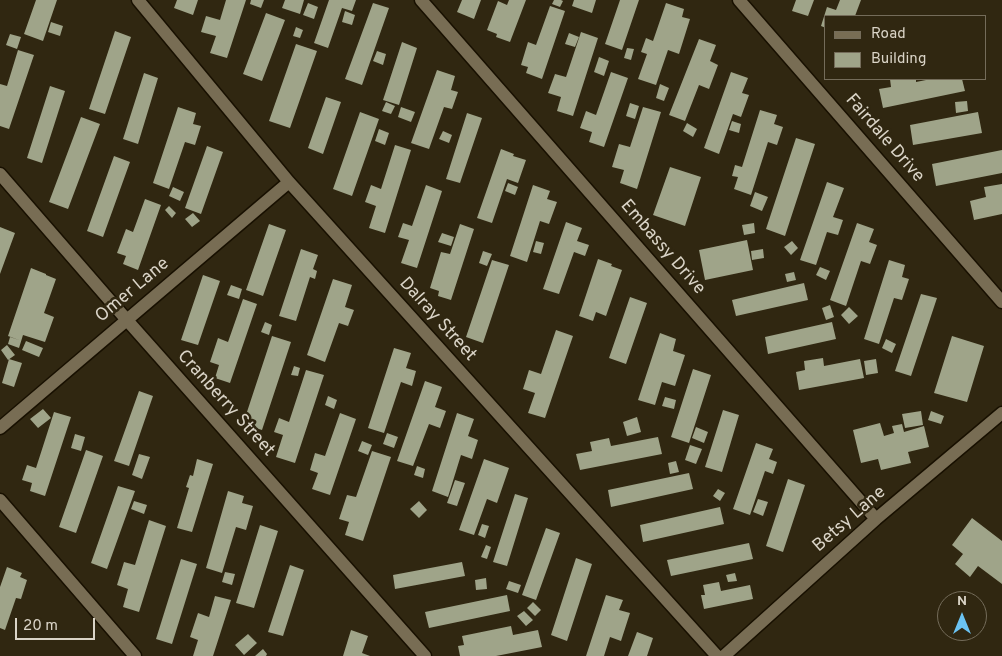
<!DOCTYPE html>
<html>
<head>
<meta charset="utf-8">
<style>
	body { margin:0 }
	#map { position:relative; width:1002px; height:656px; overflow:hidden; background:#302711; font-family:Overpass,sans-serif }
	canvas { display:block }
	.legend { position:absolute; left:824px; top:15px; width:162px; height:65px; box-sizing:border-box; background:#302711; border:1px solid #746c5a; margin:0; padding:6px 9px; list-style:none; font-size:15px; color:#dad4c7 }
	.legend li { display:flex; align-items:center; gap:10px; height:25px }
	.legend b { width:25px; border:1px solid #746c5a }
	.north { position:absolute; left:937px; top:591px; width:50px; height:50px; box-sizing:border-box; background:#302711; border:1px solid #746c5a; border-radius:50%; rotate:0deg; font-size:14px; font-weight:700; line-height:20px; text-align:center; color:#dad4c7 }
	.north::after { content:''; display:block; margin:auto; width:18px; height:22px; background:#6bc3f2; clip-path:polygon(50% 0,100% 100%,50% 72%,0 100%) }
	.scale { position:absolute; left:15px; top:618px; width:80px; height:22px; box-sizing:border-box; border:2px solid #dad4c7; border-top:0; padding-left:6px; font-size:15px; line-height:18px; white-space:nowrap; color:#dad4c7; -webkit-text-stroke:4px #302711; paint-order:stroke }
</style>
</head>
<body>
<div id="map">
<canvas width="1002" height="656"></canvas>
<ul class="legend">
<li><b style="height:6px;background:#786d54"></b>Road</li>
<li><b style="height:14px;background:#9fa489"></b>Building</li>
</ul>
<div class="north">N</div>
<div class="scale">20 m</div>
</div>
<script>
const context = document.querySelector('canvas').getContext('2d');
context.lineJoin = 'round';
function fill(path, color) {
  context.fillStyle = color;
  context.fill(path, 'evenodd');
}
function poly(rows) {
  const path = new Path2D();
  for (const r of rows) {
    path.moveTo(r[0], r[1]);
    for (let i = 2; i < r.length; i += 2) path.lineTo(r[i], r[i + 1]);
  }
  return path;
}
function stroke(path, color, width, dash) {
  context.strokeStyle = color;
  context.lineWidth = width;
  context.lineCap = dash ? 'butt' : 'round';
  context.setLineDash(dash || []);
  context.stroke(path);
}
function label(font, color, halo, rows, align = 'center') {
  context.font = font + ' Overpass,sans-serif';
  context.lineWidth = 5;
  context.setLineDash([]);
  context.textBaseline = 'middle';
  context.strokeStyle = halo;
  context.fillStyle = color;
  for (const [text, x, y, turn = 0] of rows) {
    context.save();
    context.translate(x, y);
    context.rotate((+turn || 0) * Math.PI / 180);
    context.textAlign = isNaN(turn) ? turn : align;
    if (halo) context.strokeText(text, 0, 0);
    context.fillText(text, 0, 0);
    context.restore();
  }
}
fill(poly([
	[36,0,57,0,43,41,24,34],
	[177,0,198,0,193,15,174,8],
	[226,0,246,0,227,58,210,53,216,36,201,32,206,16,220,20],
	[251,0,264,0,261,8,250,4],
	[285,0,304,0,300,14,282,8],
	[329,0,356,0,352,11,342,8,328,48,314,43],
	[462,0,481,0,474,19,457,12],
	[509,0,526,0,510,42,496,37,497,34,487,30,498,1,507,5],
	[554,0,561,0,563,1,560,7,552,4],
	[574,0,596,0,592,13,572,6],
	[620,0,639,0,622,50,605,44],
	[796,0,814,0,808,16,792,11],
	[840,0,861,0,855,16,826,16,826,28,821,26,827,7,836,10],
	[308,3,318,7,314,19,303,15],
	[373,3,389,8,362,85,345,79],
	[666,3,684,9,682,17,690,19,679,54,668,50,656,85,638,79,647,54,641,52,646,38,653,41],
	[550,6,565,11,542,79,526,73,528,67,521,65,528,42,536,45],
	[345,11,355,15,352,25,342,22],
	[266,13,285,20,262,81,243,74],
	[51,22,63,26,60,36,48,32],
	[296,27,303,30,300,38,293,36],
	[115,31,131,37,105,114,89,109],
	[581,32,598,38,573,116,557,111,561,97,548,93,555,74,566,77],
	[569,33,579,37,575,47,565,44],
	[10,34,21,37,17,49,6,45],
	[699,39,716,45,710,61,718,65,709,89,699,85,685,121,669,115],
	[402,42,417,48,399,105,383,100],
	[296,44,317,51,290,128,269,121],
	[627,48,634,49,631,60,624,58],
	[18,50,34,55,9,129,0,126,0,84,7,86],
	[377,51,386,54,383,65,373,61],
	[599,57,609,61,604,76,594,72],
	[437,70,455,76,451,90,458,92,452,109,444,107,429,149,411,143],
	[611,72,628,78,604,147,589,142,592,132,580,128,586,111,596,115],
	[731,72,748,78,742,93,749,95,741,117,733,114,719,154,704,148],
	[144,73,158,78,138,144,123,139],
	[890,79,916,79,916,82,931,79,962,79,965,91,883,108,879,89,891,87],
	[660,84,669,88,664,101,656,98],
	[50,86,65,91,42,163,27,158],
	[326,97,341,102,323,154,308,148],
	[967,101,968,111,956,113,955,102],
	[386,102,395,106,391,114,382,111],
	[630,103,639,106,635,119,626,116],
	[178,107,196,113,193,124,201,126,195,145,185,142,169,189,153,183],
	[401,107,415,112,411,122,398,117],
	[643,107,661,112,637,189,620,183,624,170,612,167,619,144,630,147],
	[760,110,777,115,774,124,783,127,777,145,768,142,751,195,734,189,738,177,732,176,735,165,742,167],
	[360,112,379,119,352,196,333,189],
	[978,112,982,133,913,145,910,125],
	[467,113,482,118,460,183,446,179],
	[81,117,100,124,68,209,49,202],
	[732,121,741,124,739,133,729,130],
	[687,123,697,129,693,137,683,131],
	[379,129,389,133,385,145,375,141],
	[443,131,452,135,449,143,439,139],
	[796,138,815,144,785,236,766,229],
	[395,145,411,150,385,233,369,228,376,206,365,202,371,185,381,189],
	[207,146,223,152,201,214,185,208],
	[501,149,514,154,513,156,526,160,518,183,507,179,492,223,477,218],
	[1002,150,1002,173,936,186,932,164],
	[114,156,130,162,103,237,87,231],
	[670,167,701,177,685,226,653,215],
	[827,182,844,188,833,217,843,220,838,235,827,232,816,265,800,260],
	[508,183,518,187,515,195,505,191],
	[1002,184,1002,214,974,220,970,201,986,197,984,187],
	[426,185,442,191,417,268,401,263,409,240,398,237,403,223,412,226],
	[533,185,550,191,547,199,557,202,549,224,540,221,527,262,510,256],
	[173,187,184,192,180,201,169,196],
	[755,192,768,197,762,211,750,206],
	[145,199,161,205,138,270,123,264,126,256,117,253,126,229,133,232],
	[169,206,176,213,172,218,165,210],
	[193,213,200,221,192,227,185,219],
	[566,222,582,228,577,241,589,245,585,256,574,252,559,294,543,289],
	[754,223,755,233,744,235,742,225],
	[857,223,874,229,869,242,877,245,870,264,861,261,846,306,830,300],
	[269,224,286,230,263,296,246,290],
	[460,224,474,229,451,300,438,296,439,291,430,288,441,252,450,254],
	[0,227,15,233,0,274],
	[442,233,454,237,451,246,438,242],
	[747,240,753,270,705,280,699,250],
	[536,241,544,243,541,254,533,252],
	[792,241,798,248,791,255,784,247],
	[301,249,318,255,313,269,317,271,315,279,310,277,296,321,279,316],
	[763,249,764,258,752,260,751,251],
	[483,251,492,254,487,266,479,263],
	[598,259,612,264,611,266,622,270,606,316,596,312,593,321,579,316],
	[492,260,509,265,483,343,466,337],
	[889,260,905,265,902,277,909,279,902,300,894,298,879,344,864,339],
	[820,267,830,271,826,280,816,275],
	[31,268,46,274,46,275,56,279,44,313,54,317,45,342,23,335,19,348,8,344,10,337,19,340,8,336],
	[794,272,796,280,787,282,785,274],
	[203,275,220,281,198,345,181,340],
	[333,279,352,285,345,307,354,310,348,326,339,323,325,362,307,355],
	[804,283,808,300,736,316,732,300],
	[231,285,242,289,239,299,227,295],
	[921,294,937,298,911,376,895,371],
	[630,297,647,303,626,364,609,358],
	[243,299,257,304,230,383,215,378,219,365,210,362,218,338,228,342],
	[830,305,834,317,826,320,822,308],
	[849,307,858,316,849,324,841,315],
	[265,322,272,325,269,335,261,332],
	[832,322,836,339,768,354,765,337],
	[556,330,573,336,545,418,528,413,535,393,523,389,529,370,541,374],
	[660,333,676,339,673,351,685,355,675,386,662,382,655,405,638,400],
	[272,336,291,342,262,430,243,424],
	[952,336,984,346,967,402,934,393],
	[886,339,896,344,892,353,882,348],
	[26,341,43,348,39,357,22,350],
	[7,345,15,355,8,360,1,350],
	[394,348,411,353,406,368,416,371,412,386,401,382,384,433,368,428],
	[823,358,824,366,860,359,864,378,799,390,796,372,805,370,804,361],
	[9,359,22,363,14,387,2,383],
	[876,359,878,373,866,375,864,361],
	[294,366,300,368,298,376,291,375],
	[693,369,711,375,689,443,671,437],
	[306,370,324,375,295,463,276,457,283,435,274,432,279,418,289,422],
	[425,381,442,387,435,407,446,411,440,428,429,424,413,466,397,461],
	[139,391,153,396,129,466,114,461],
	[328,396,337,400,334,409,325,405],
	[665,397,676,400,674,409,662,406],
	[43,409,51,418,38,428,30,419],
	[723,410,739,415,722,472,705,467],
	[921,411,923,425,905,428,902,414],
	[931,411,944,416,941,424,928,420],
	[54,412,71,417,45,496,30,491,32,483,22,480,27,465,36,468],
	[340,413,356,419,330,495,312,489,318,473,310,470,315,453,325,456],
	[457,413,474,419,468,436,478,440,472,459,461,455,448,497,432,491],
	[637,417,641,432,627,436,623,422],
	[880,423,884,436,894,433,892,426,902,424,904,432,924,426,929,447,908,452,911,463,881,470,878,459,861,463,853,430],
	[696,427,708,432,704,443,692,438],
	[387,433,398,437,394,448,383,444],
	[75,434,85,437,81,451,71,448],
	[658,437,662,454,580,470,576,454,592,451,590,442,609,438,611,446],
	[362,441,372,445,368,455,358,451],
	[756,443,773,449,769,459,777,462,773,474,765,471,750,515,733,509],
	[690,445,702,449,696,464,685,460],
	[86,450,103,456,76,533,59,527],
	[372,451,391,457,363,541,345,535,349,522,339,519,347,495,356,497],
	[139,454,150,457,142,479,132,475],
	[197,459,213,464,192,532,177,528,189,488,186,487,190,475,193,476],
	[484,459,509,468,497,503,487,499,474,535,459,530],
	[676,461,679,472,670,474,668,463],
	[417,466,425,469,423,478,414,475],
	[689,473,693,489,611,507,608,490],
	[788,479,805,485,783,552,766,546],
	[455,480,465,483,457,506,447,503],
	[118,486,135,491,107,569,91,563],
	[718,489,725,493,720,501,713,496],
	[228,491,244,496,242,503,253,506,246,530,236,527,222,573,206,568],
	[515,494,528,498,507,566,493,562],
	[758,499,768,502,763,516,753,512],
	[134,501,147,505,144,514,131,509],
	[419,501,427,510,419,518,410,509],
	[720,507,724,524,643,542,640,525],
	[972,518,1002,541,1002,584,978,566,970,577,955,564,963,554,952,545],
	[149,520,166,526,139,612,123,607,128,589,117,585,124,562,135,565],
	[482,524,489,526,485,538,478,535],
	[260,525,278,531,254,608,236,603],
	[546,528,560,533,536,600,522,595],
	[749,543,753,559,671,576,667,560],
	[486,545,491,547,487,559,481,557],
	[576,558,592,564,567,641,551,635],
	[181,559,197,564,172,644,156,639],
	[462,562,465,576,395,589,393,575],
	[290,565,304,570,283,636,268,632],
	[7,567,22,573,20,577,27,580,21,599,16,598,5,630,0,628,0,587],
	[225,572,235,574,232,585,222,582],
	[735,573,737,581,728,582,726,575],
	[486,578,487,589,476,590,475,580],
	[509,581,521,585,518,593,506,589],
	[719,582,721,591,750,585,753,599,704,609,701,595,705,595,703,585],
	[507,595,510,611,429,628,425,612],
	[606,595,623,600,619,610,630,613,621,641,610,637,604,656,586,656],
	[215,596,231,600,213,656,193,656,198,640,190,637,198,613,209,617],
	[533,602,541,610,535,616,527,608],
	[524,611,533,620,526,626,517,616],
	[511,626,513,635,538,630,542,647,496,656,460,656,458,646,464,645,462,636],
	[351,630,368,636,362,653,370,656,343,656],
	[637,632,653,638,647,656,628,656],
	[248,634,257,643,244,655,235,645],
	[263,649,267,654,266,656,255,656]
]), '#9fa489');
const minor = poly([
	[138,0,289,182,717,656],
	[421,0,876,519],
	[739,0,1002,302],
	[0,174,126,319,425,656],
	[0,428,289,182],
	[0,500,135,656],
	[724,656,876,519,1002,413]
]);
stroke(minor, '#181000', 15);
stroke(minor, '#786d54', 12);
label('18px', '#dad4c7', '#302711', [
	["Fairdale Drive",884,139,49],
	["Embassy Drive",662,248,49],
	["Omer Lane",133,291,-40],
	["Dalray Street",437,320,48],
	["Cranberry Street",225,404,48],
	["Betsy Lane",850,520,-41]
]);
</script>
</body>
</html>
